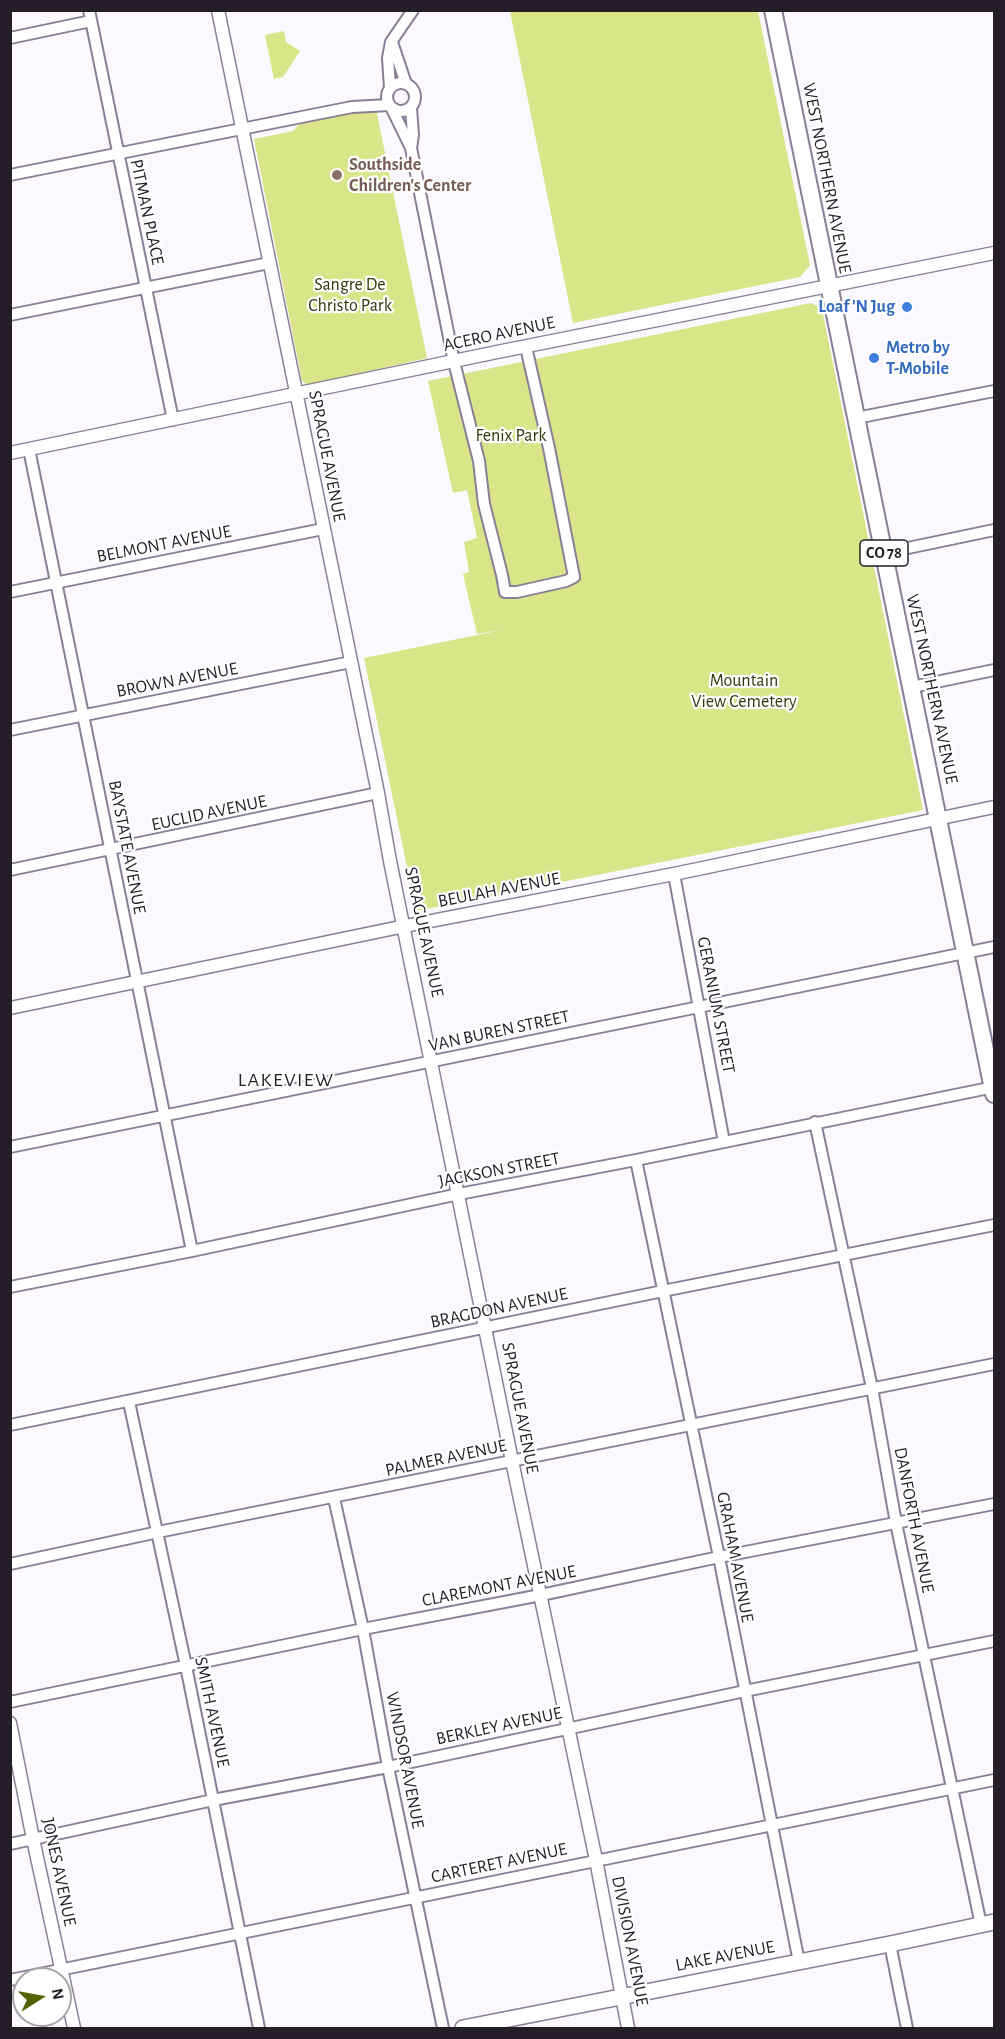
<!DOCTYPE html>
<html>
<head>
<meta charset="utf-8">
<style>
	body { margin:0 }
	#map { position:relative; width:1005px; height:2039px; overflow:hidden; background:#fbf8fe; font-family:"Alegreya Sans",sans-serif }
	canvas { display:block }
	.frame { position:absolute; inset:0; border:12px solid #231e28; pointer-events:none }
	.north { position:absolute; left:12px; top:1967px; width:60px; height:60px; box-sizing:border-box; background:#fff; border:2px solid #a7a5a9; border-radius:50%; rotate:79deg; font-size:16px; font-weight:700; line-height:24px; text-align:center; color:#231e28 }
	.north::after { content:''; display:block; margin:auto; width:21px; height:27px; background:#526104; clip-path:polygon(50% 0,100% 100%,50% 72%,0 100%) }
</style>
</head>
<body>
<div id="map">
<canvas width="1005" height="2039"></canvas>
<div class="frame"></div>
<div class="north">N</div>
</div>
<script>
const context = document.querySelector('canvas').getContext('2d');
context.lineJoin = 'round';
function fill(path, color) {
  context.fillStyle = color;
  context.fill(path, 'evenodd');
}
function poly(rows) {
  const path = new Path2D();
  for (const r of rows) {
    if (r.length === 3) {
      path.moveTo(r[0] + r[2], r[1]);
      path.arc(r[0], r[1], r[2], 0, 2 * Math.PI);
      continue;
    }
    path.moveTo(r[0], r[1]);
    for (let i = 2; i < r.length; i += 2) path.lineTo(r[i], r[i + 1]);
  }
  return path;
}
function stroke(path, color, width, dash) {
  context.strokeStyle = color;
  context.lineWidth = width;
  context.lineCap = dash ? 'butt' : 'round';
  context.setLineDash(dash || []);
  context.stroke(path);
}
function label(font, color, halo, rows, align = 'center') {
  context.font = font + ' "Alegreya Sans",sans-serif';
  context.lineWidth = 4.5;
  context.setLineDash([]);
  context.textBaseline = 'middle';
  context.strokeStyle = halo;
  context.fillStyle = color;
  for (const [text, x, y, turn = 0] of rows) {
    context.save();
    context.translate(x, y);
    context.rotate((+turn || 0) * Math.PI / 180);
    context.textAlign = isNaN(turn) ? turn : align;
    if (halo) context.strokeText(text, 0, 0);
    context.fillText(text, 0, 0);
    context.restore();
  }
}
fill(poly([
	[510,11,758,11,810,265,800,277,573,323],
	[284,31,286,42,300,51,283,77,274,79,265,35],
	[374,99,427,358,308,385,302,381,254,139,293,131,309,114],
	[811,303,822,309,923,810,416,911,364,658,502,630,477,634,463,574,469,572,464,542,477,538,467,490,453,493,428,381]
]), '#d8e588');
const minor = poly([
	[89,10,173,420],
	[10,38,91,21],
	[392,42,406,84],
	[401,97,14],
	[390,88,388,58,391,42,413,10],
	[411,108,413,135,411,148],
	[392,109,411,148,454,362,479,461,484,504,502,575,505,592,517,592,566,581,574,577,549,448,526,347],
	[10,175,352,107,389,105],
	[10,315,269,263],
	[856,418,994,391],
	[29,449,192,1251],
	[884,553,994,530],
	[10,592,323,529],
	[912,687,994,670],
	[10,730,351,662],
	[10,870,378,793],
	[674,874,724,1142],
	[815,1122,872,1388,896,1523,981,1925],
	[10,1147,994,947],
	[636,1160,719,1557,799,1962],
	[10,1287,192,1251,459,1194,636,1160,994,1087],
	[129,1402,186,1666,259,2028],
	[10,1425,663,1291,994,1225],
	[334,1498,363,1629,388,1767,443,2028],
	[10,1564,158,1532,994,1364],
	[10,1702,363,1629,541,1595,719,1557,994,1504],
	[10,1844,213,1800,388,1767,745,1691,994,1641],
	[890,1944,907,2028],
	[10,1980,994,1780]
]);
const tertiary = poly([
	[218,10,378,793,390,861,512,1461,596,1860,628,2028],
	[10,453,502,351,994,253],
	[10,1008,405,926,674,874,994,807],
	[10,1723,33,1839,74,2028]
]);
const secondary = poly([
	[463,2028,890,1944,994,1922]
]);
const primary = poly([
	[773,10,994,1094]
]);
stroke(minor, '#8b7f98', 14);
stroke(tertiary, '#8b7f98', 15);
stroke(secondary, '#8b7f98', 18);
stroke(primary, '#8b7f98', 20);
stroke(minor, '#fff', 10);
stroke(tertiary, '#fff', 12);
stroke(secondary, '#fff', 15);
stroke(primary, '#fff', 16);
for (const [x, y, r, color] of [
	[337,175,6,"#8d6e63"],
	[907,307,6,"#3f7fe0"],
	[874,358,6,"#3f7fe0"]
]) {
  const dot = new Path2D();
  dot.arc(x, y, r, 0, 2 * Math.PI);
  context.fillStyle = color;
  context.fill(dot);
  stroke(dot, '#fff', 2);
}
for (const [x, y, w] of [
	[884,553,48]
]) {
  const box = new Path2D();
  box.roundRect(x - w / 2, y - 13, w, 26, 4.5);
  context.fillStyle = '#fff';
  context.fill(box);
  stroke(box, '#231e28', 1.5);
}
label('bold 16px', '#231e28', null, [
	["CO 78",884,553]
]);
label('bold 18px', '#785e54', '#fff', [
	["Southside",349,165],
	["Children's Center",349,186]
], 'left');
label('18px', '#231e28', '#fff', [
	["WEST NORTHERN AVENUE",827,178,79],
	["PITMAN PLACE",147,212,78],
	["ACERO AVENUE",499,334,-12],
	["SPRAGUE AVENUE",327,456,79],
	["BELMONT AVENUE",164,544,-11],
	["BROWN AVENUE",177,680,-11],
	["WEST NORTHERN AVENUE",932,689,78],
	["EUCLID AVENUE",209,813,-12],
	["BAYSTATE AVENUE",127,847,79],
	["BEULAH AVENUE",499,890,-11],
	["SPRAGUE AVENUE",424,932,78],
	["GERANIUM STREET",716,1005,79],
	["VAN BUREN STREET",499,1031,-12],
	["JACKSON STREET",499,1170,-11],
	["BRAGDON AVENUE",499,1308,-12],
	["SPRAGUE AVENUE",520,1408,79],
	["PALMER AVENUE",446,1458,-12],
	["DANFORTH AVENUE",914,1520,79],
	["GRAHAM AVENUE",735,1557,79],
	["CLAREMONT AVENUE",499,1586,-11],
	["SMITH AVENUE",212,1712,78],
	["BERKLEY AVENUE",499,1726,-12],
	["WINDSOR AVENUE",405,1760,79],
	["CARTERET AVENUE",499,1863,-12],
	["JONES AVENUE",59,1872,78],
	["DIVISION AVENUE",630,1941,79],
	["LAKE AVENUE",725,1956,-11]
]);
label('18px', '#33380d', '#fff', [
	["Sangre De",350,285],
	["Christo Park",350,306],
	["Fenix Park",511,436],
	["Mountain",744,681],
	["View Cemetery",744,702]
]);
label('bold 18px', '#366cbe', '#fff', [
	["Loaf 'N Jug",895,307],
	["Metro by",886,348,"left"],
	["T-Mobile",886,369,"left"]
], 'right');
context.letterSpacing = '1.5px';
label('20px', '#231e28', '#fff', [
	["LAKEVIEW",286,1080]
]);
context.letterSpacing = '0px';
</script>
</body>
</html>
